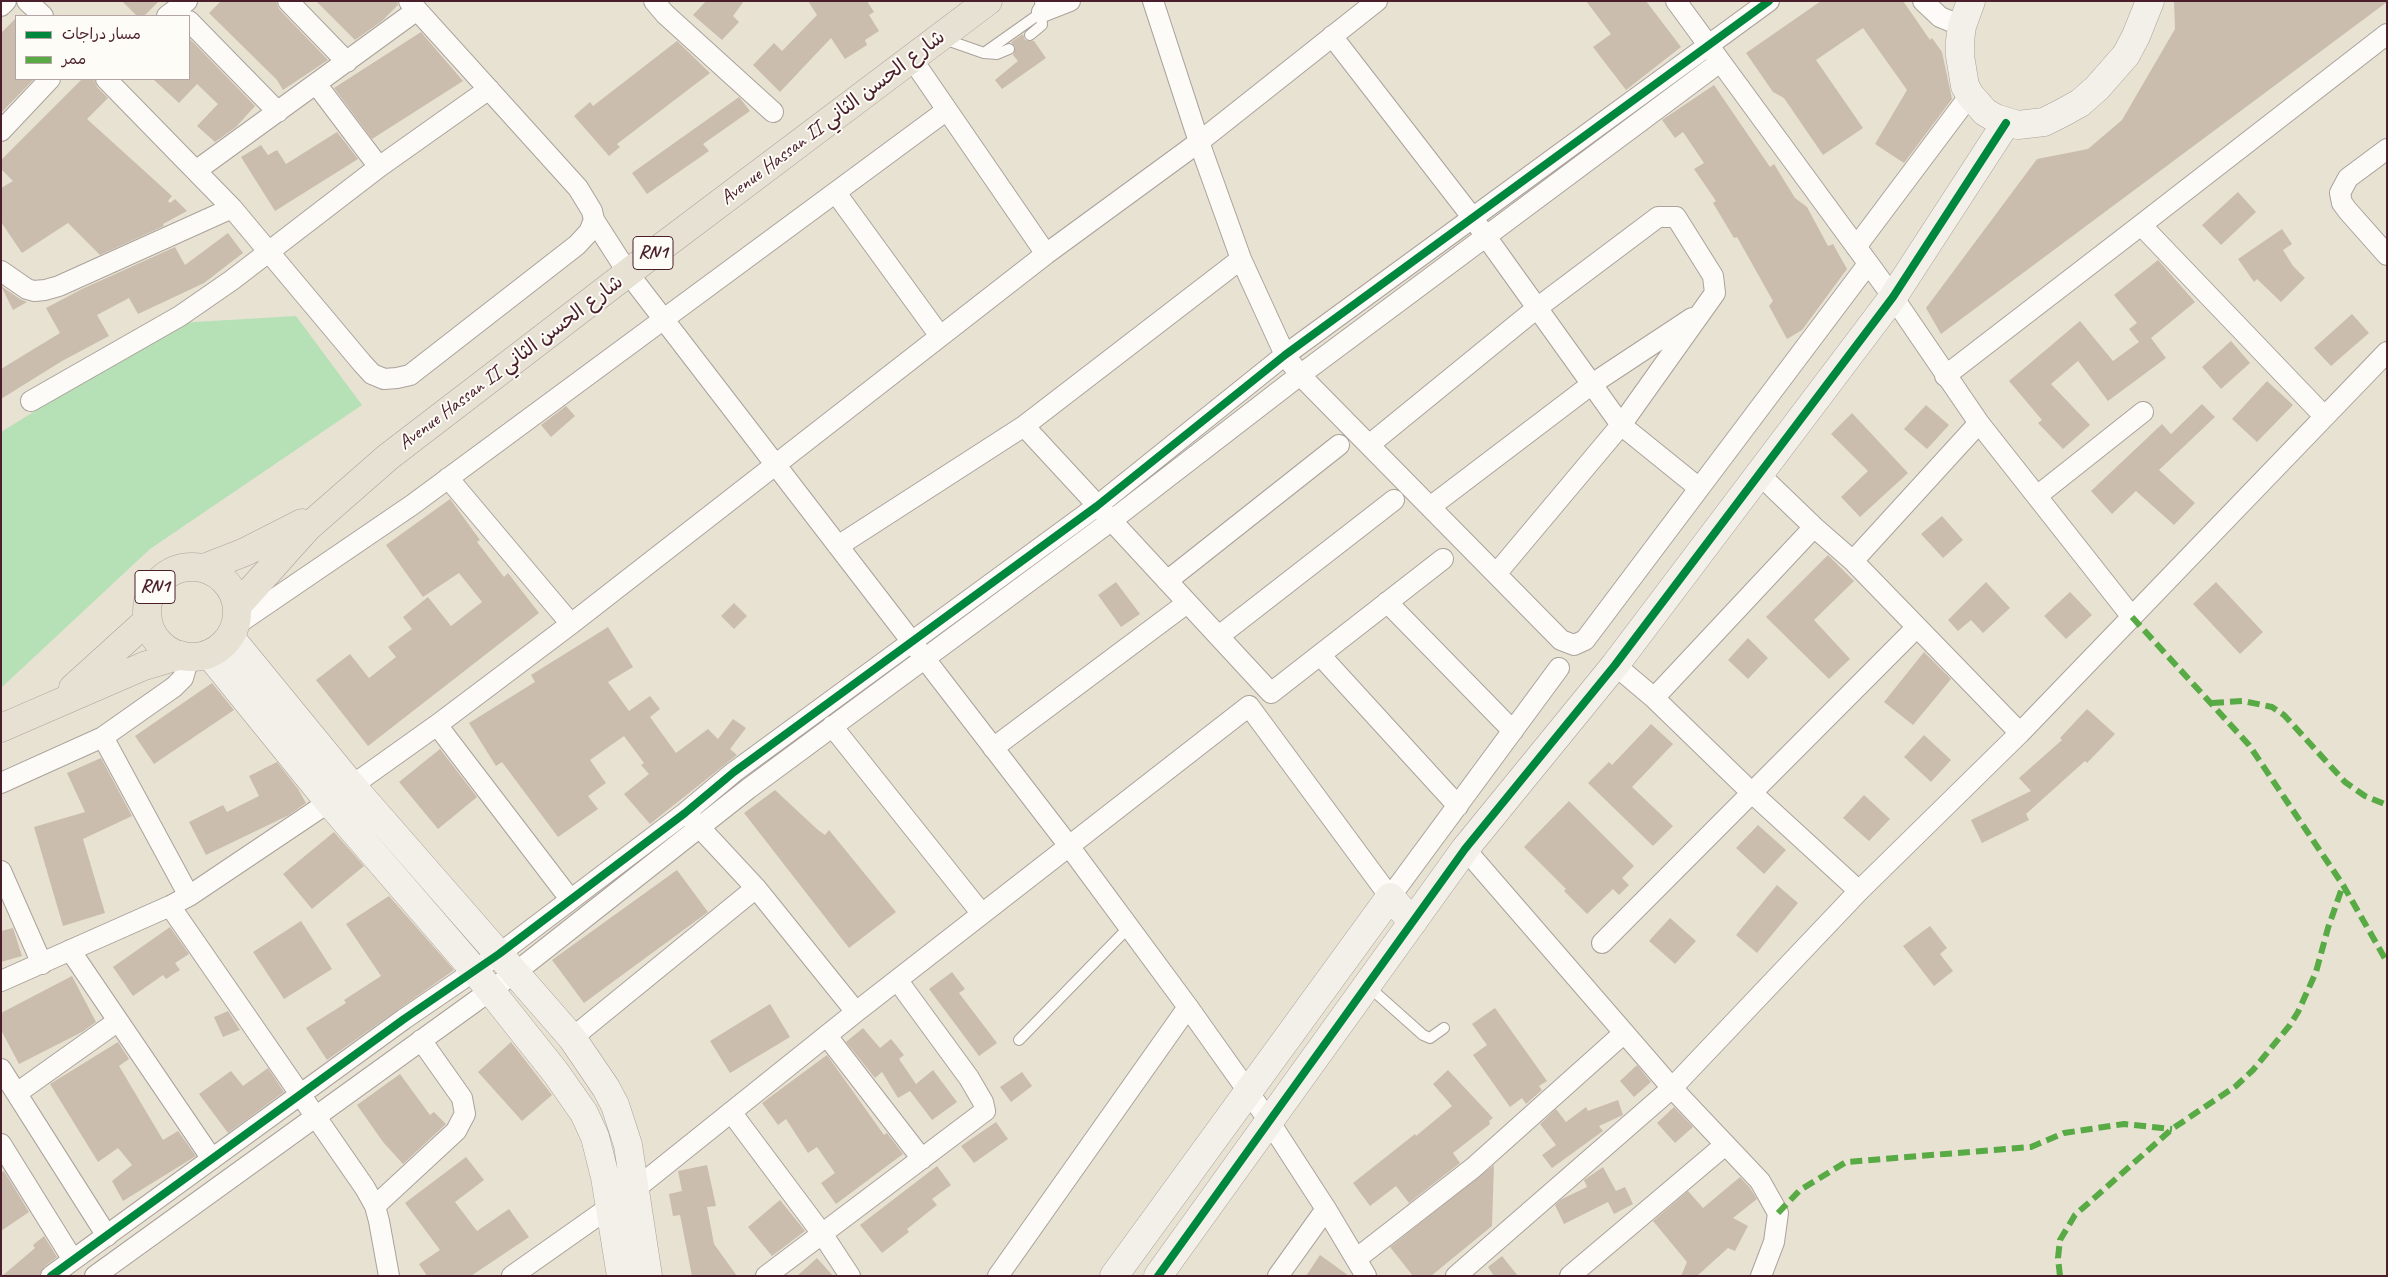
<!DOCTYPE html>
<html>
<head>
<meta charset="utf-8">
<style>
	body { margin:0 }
	#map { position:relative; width:2388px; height:1277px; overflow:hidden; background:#e8e2d3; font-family:Caveat,"Playpen Sans Arabic",sans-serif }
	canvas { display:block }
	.frame { position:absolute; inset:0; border:2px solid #4a1f2b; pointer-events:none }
	.legend { position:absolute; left:15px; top:15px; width:175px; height:65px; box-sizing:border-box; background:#fdfcf7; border:1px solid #b5a4a5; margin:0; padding:6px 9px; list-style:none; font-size:15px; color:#4a1f2b }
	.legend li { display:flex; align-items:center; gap:10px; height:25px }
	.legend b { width:25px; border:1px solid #b5a4a5 }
</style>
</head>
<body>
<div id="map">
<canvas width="2388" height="1277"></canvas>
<div class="frame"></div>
<ul class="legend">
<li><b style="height:6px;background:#00873e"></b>مسار دراجات</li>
<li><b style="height:6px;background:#57aa44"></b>ممر</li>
</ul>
</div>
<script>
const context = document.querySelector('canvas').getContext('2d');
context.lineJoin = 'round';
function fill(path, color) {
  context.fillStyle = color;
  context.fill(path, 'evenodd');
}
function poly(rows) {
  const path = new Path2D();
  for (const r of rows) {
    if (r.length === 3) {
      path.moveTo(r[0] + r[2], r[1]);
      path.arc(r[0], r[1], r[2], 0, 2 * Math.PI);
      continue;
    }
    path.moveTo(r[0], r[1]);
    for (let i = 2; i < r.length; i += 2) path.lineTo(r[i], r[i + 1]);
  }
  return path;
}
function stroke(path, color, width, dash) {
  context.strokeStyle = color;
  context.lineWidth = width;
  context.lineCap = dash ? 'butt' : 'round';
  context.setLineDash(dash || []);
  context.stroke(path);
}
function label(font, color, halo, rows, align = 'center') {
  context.font = font + ' Caveat,"Playpen Sans Arabic",sans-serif';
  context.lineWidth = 4;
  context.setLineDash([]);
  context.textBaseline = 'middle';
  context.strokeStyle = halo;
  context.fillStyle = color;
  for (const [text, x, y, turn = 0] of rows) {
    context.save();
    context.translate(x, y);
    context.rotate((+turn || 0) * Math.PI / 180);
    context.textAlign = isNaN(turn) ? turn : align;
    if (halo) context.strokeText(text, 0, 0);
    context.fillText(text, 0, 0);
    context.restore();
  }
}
fill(poly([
	[296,316,362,405,150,549,1,688,1,432,178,323]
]), '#b6e0b6');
fill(poly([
	[122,1,159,1,144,16,137,16],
	[221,1,276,1,279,9,328,60,283,90,277,80,209,13],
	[316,1,397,1,398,5,382,21,355,40],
	[706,1,744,1,733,16,739,22,722,40,693,15],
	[808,1,867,1,874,12,869,15,879,31,865,40,867,45,845,59,831,38,780,92,753,65,774,43,782,51,817,15],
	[1586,1,1646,1,1681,47,1626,90,1593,47,1611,34],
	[1821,1,1903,1,1930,40,1932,38,1942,52,1952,99,1904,163,1875,144,1907,90,1863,28,1816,60,1863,128,1823,155,1784,98,1773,92,1746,53],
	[2174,1,2387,2,1941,334,1926,308,2037,159,2088,149,2122,120,2175,29],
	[16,18,16,79,34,79,1,113,1,33],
	[421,32,463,81,372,139,334,88],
	[1023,34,1025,40,1034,41,1046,58,1002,89,995,80,1018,61,1013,55,1015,47,1011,42],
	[189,38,255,106,236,127,215,142,197,126,218,104,197,84,179,103,153,79,189,79],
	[677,41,710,73,617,144,620,147,609,156,574,116,590,102,593,106],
	[82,79,94,79,97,87,108,98,87,119,172,196,168,201,170,203,175,199,187,211,163,224,164,226,100,255,68,223,22,253,1,222,1,188,13,181,1,169,1,160],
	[1714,85,1770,167,1774,164,1795,198,1807,207,1828,246,1833,244,1847,269,1802,330,1787,339,1769,306,1773,301,1737,237,1734,238,1713,203,1716,201,1694,169,1704,163,1683,132,1675,138,1662,120],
	[739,97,750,111,703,144,709,151,647,194,632,173],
	[337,132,358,159,275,211,241,157,261,145,268,155,277,150,286,164],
	[2238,192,2256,212,2221,245,2202,225],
	[2282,229,2292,244,2283,250,2293,266,2305,278,2281,302,2257,279,2254,282,2238,259],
	[228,233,243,253,204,283,138,314,129,298,97,315,109,336,62,361,1,399,1,369,60,333,46,308,82,289,175,247,185,265],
	[2158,260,2195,302,2151,338,2166,358,2108,401,2078,361,2051,384,2090,425,2063,449,2038,423,2042,420,2009,381,2080,321,2113,361,2139,342,2129,329,2137,323,2114,295],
	[1,286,20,299,27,302,13,310],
	[2352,314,2369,333,2331,366,2314,348],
	[2231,341,2250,363,2221,389,2202,367],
	[2267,381,2293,405,2257,442,2232,419],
	[2202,404,2215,417,2159,470,2195,503,2174,525,2136,491,2112,514,2091,491,2162,424,2171,434],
	[1926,405,1949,425,1927,449,1904,429],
	[566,406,575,416,551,437,541,425],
	[1852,413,1908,473,1860,517,1841,497,1868,471,1831,434],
	[450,499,480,540,477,542,504,577,508,573,539,613,368,746,316,680,350,654,369,678,396,657,388,647,412,629,403,617,428,597,451,626,482,602,459,573,423,597,386,545],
	[1942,516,1963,540,1943,558,1921,534],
	[1828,555,1854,581,1814,620,1850,659,1829,679,1766,617],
	[1116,582,1140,614,1121,627,1098,595],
	[1986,582,2010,608,1983,633,1971,620,1958,631,1948,620],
	[2216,582,2263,632,2240,654,2193,604],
	[2070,592,2092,615,2066,639,2044,616],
	[734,603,747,616,734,629,721,616],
	[608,627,633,667,608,682,629,711,650,696,660,709,650,717,676,753,708,729,718,739,733,719,746,728,730,749,737,755,650,824,624,794,649,774,641,765,644,763,624,736,590,760,606,783,588,796,598,809,558,837,502,762,496,766,469,723,535,682,531,675],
	[1748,638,1768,658,1748,679,1728,660],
	[1924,652,1951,679,1913,725,1884,702],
	[212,683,234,710,154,764,135,736],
	[2087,709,2115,734,2087,763,2085,761,2026,814,2029,820,1982,843,1971,820,2031,791,2019,778,2062,740,2060,738],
	[1651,724,1673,744,1632,787,1673,826,1653,846,1588,783,1609,762,1612,765],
	[1924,735,1951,760,1931,782,1904,757],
	[440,749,477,797,438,829,399,782],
	[101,758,132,816,83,839,105,913,63,926,34,827,85,812,67,773],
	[277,762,298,789,306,803,289,815,206,855,189,822,223,805,227,812,259,796,249,776],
	[775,790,818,830,825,835,829,830,896,912,849,948,744,813],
	[1864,795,1890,819,1869,841,1843,818],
	[1569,801,1634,866,1622,878,1629,885,1619,895,1613,889,1587,914,1564,891,1566,889,1524,847],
	[1758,825,1786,850,1764,874,1736,848],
	[334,832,364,866,312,909,283,874],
	[677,870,708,912,584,1003,552,960],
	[1777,885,1798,903,1757,953,1736,935],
	[389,896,454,970,327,1060,306,1028,346,1003,344,1000,381,976,346,924],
	[1670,918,1696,941,1675,964,1649,941],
	[301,921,332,969,284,999,253,952],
	[1930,926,1947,948,1940,954,1953,971,1934,986,1903,946],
	[170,927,189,954,175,963,180,970,166,979,163,975,133,996,113,967],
	[13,928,22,956,1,962,1,931],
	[952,972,965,989,959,993,997,1043,979,1056,929,989],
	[72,976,96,1022,82,1032,19,1064,1,1030,1,1013],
	[770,1004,790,1037,730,1073,710,1041],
	[1495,1008,1547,1081,1539,1086,1542,1090,1526,1104,1522,1098,1510,1107,1473,1055,1487,1045,1472,1024],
	[228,1011,240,1030,223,1037,214,1017],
	[863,1028,880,1048,891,1039,904,1055,899,1059,916,1084,933,1070,957,1102,932,1120,910,1091,898,1098,882,1072,875,1078,846,1042],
	[118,1042,129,1059,119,1066,163,1140,178,1131,196,1156,123,1201,112,1181,132,1165,118,1148,98,1162,50,1084],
	[511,1042,552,1095,522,1121,478,1072],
	[827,1055,884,1135,887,1133,903,1154,836,1204,821,1183,835,1173,817,1147,808,1153,786,1119,778,1125,762,1103],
	[1637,1065,1651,1082,1634,1097,1620,1081],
	[268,1068,284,1092,228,1133,199,1094,231,1071,243,1086],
	[1448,1070,1493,1118,1489,1121,1490,1124,1453,1153,1460,1163,1409,1203,1396,1186,1370,1206,1353,1183,1415,1134,1416,1136,1452,1106,1433,1084],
	[1022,1072,1032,1086,1011,1102,1000,1087],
	[400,1074,430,1115,434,1112,446,1124,403,1164,383,1142,357,1105],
	[1618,1100,1623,1115,1599,1126,1603,1131,1552,1168,1542,1155,1556,1145,1540,1124,1556,1109,1566,1122,1586,1107,1588,1111],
	[1674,1107,1693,1127,1675,1143,1657,1123],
	[996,1122,1008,1139,974,1163,961,1146],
	[466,1157,484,1180,455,1202,477,1231,509,1209,529,1237,471,1276,427,1276,419,1264,440,1250,405,1203],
	[707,1165,716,1206,707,1207,714,1244,737,1276,692,1276,680,1215,673,1216,669,1194,682,1191,678,1171],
	[1494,1165,1492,1226,1431,1276,1413,1276,1390,1247],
	[937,1166,951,1185,932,1199,937,1205,907,1229,909,1232,882,1253,860,1225],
	[1603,1167,1616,1191,1625,1187,1633,1204,1614,1214,1608,1202,1564,1224,1555,1205,1562,1199,1587,1187,1584,1180],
	[4,1171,29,1212,1,1231,1,1173],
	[1740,1177,1750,1188,1757,1199,1733,1218,1748,1226,1735,1251,1728,1248,1697,1276,1681,1276,1687,1262,1653,1221,1688,1191,1703,1208],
	[780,1200,805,1231,772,1256,748,1227],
	[44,1236,57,1257,44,1267,40,1275,2,1276,35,1248,33,1245],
	[1320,1255,1349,1276,1306,1276],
	[1502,1256,1518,1276,1494,1276,1488,1267],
	[817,1258,833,1276,797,1276]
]), '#cabdad');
const lane = poly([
	[1030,35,1042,25,1040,1],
	[944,39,984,53,997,54,1009,49],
	[984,53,1042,12],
	[1368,986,1423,1035,1430,1038,1444,1028],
	[1019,1040,1129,927]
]);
const street = poly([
	[27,1,43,16],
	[288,1,347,62],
	[654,1,665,14,773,112],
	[1153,1,1199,142,1241,259,1285,355,1300,375,1561,640,1574,645,1585,640,1868,264],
	[1676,1,1893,297,1979,423,2132,617],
	[1923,1,1940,17,1962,26],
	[1,6,6,1],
	[1042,12,1070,1],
	[167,16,187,1],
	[189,21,278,112],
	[1332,36,1472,217,1621,425,1699,488],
	[912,59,1046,254],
	[106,79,232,208,362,363,372,374,384,379,397,378,410,375,577,245,589,232,594,220,592,211,578,188,409,1],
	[317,85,379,167],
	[1,131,50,79],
	[2387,149,2348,178,2340,193,2342,203,2348,211,2387,255],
	[197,170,417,10],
	[836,193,940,336],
	[594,220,628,273,1069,846,1188,1007,1269,1121,1326,1209,1366,1276],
	[2141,225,2387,34],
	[1856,247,1970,95],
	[1241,259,1024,426,1271,693,1443,559],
	[1,271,27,289,34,291,45,290,59,286,232,208],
	[1945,376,2141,225,2324,416],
	[31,401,180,316,232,280,379,167,489,89],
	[1369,445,1537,308,1658,217,1676,217,1713,276,1715,293,1621,425,1496,574],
	[1760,475,1814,527],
	[448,478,571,624],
	[2037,496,2143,412],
	[1430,507,1592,384,1692,318],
	[838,546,1024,426],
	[1853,561,1979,423],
	[1167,581,1339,445],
	[1387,602,1513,731],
	[236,625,412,505,947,110],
	[1219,636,1394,500],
	[1320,655,1458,806],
	[1615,665,1654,698,1752,793,1859,891],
	[1654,698,1814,527,1853,561,2020,733],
	[437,725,571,624,1046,254,1199,142,1377,1],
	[832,726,982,914],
	[103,737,189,896],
	[993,748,1187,603],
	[1,783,103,737,174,687,183,678,189,657],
	[690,817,756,888,856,1012],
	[1465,849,1672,1088,1760,1181,1778,1213,1774,1242,1761,1276],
	[1,871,42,964],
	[170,906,365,1188,375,1206,379,1221,389,1276],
	[1602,943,1916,628],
	[70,950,212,1159],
	[1,981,170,906,189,896,329,802,437,725,570,899],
	[827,1036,922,1159],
	[572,1038,756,888],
	[1,1069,107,1236],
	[17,1093,118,1021],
	[731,1112,823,1235,850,1276],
	[1,1144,73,1260],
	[375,1206,456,1131,465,1114,462,1098,421,1040],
	[1356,1259,1473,1168,1624,1033],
	[51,1276,404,1019,499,954,685,813,734,772,1097,506,1285,355,1769,1],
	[95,1276,516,972,748,789,1111,521,1300,375,1720,62],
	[512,1276,634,1190,856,1012,1249,706,1390,897,1559,668],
	[766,1276,985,1111,983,1102,969,1078,898,981],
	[998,1276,1188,1007],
	[1278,1276,1326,1209],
	[1456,1276,1672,1088,1859,891,2020,733,2387,352],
	[1570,1276,1725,1145]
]);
const secondary = poly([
	[1971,1,1962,26,1960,41,1960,56,1965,86,1970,95,1985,112,1995,118,2018,125,2044,122,2062,113,2080,103,2097,88,2126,55,2136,36,2150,1],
	[230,637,352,786,572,1038,606,1088,615,1105,628,1145,648,1276],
	[209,654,329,802,475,971,556,1073,584,1113,595,1137,605,1177,621,1276],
	[1114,1276,1390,897,1413,922],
	[1158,1276,1465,849,1615,665,1893,297,2006,123]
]);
const primary = poly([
	[192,612,45],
	[204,568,245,552,302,523],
	[238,605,308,527,388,457,663,246,988,1],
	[73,688,148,620],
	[1,728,144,666,181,655]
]);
stroke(lane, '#aba29b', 12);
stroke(street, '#aba29b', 22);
stroke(secondary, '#aba29b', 29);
stroke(primary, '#aba29b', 29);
stroke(lane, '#fcfbf8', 10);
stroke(street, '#fcfbf8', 20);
stroke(secondary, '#f3f0ea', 28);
stroke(primary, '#e7e1d4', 28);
stroke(poly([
	[2132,617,2249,745,2343,885,2387,962],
	[2212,703,2243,701,2272,707,2284,715,2345,782,2365,796,2387,805],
	[1778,1213,1800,1190,1846,1162,2031,1147,2064,1133,2124,1124,2172,1129],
	[2060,1276,2058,1258,2060,1240,2075,1215,2172,1129,2236,1086,2253,1070,2290,1025,2298,1012,2316,972,2328,928,2343,885]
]), '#57aa44', 6, [12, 6]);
stroke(poly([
	[51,1276,404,1019,499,954,685,813,734,772,1097,506,1285,355,1769,1],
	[1158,1276,1465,849,1615,665,1893,297,2006,123]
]), '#00873e', 8);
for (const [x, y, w] of [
	[653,253,40],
	[155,587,40]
]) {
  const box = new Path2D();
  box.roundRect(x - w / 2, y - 16.5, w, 33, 4);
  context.fillStyle = '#fdfcf7';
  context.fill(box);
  stroke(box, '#4a1f2b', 1);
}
label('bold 19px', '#4a1f2b', null, [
	["RN1",653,253],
	["RN1",155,587]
]);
label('20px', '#4a1f2b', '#fdfcf7', [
	["Avenue Hassan II شارع الحسن الثاني",833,118,-37],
	["Avenue Hassan II شارع الحسن الثاني",511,363,-37]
]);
</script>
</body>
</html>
